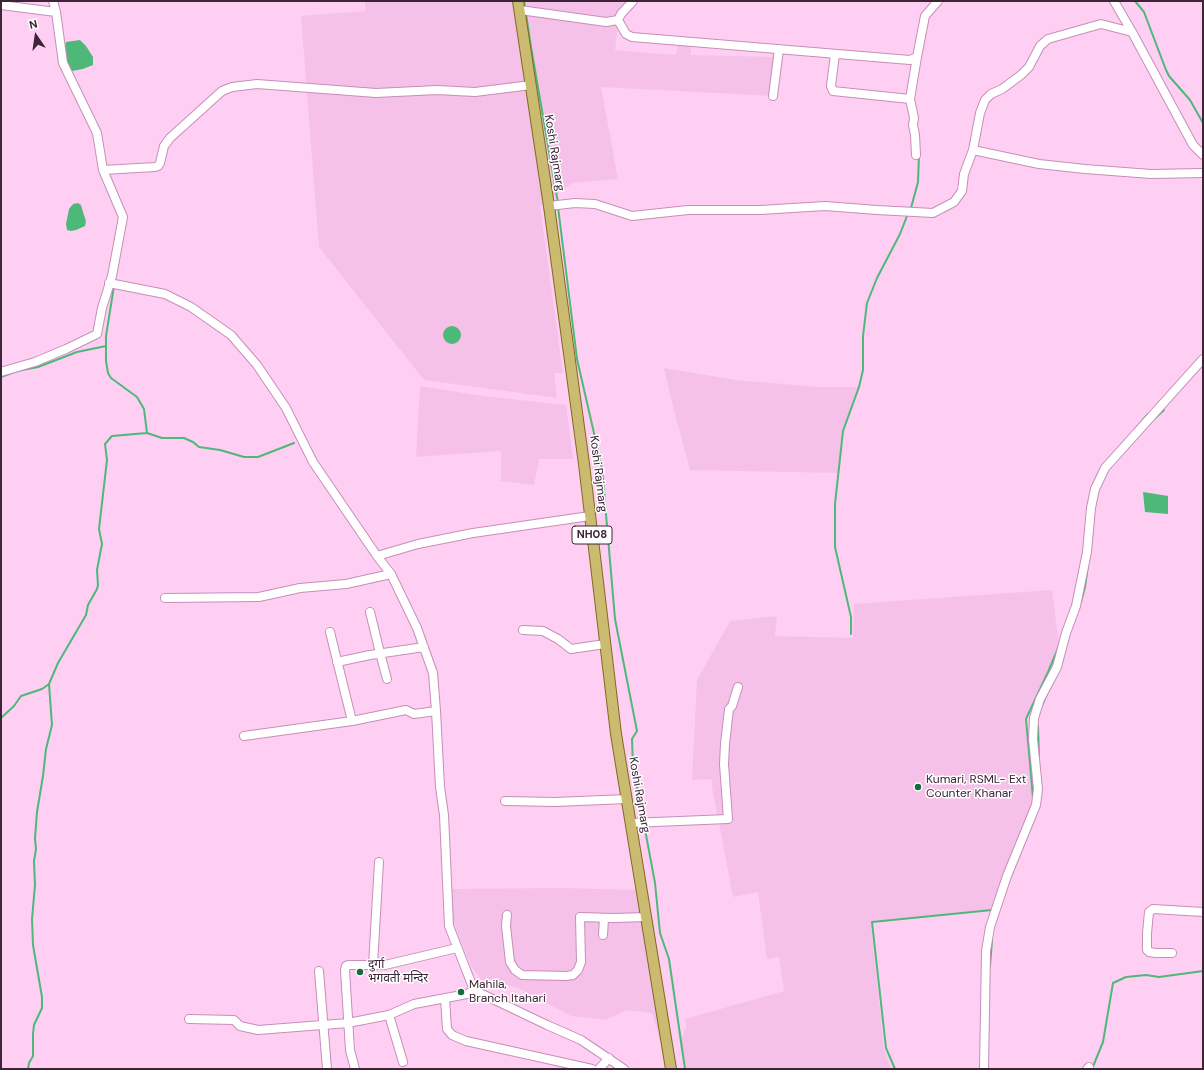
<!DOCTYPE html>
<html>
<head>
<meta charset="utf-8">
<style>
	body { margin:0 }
	#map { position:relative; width:1204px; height:1070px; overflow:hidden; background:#ffcff3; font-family:"DM Sans",sans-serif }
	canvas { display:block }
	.frame { position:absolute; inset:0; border:2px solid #3c2537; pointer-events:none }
	.north { position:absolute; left:16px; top:16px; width:40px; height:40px; -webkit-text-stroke:3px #fff; paint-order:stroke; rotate:347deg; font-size:11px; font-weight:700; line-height:16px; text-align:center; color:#3c2537 }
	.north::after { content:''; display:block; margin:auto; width:14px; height:18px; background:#3c2537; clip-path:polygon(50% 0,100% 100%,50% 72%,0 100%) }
</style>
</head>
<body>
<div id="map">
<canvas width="1204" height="1070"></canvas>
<div class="frame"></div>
<div class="north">N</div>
</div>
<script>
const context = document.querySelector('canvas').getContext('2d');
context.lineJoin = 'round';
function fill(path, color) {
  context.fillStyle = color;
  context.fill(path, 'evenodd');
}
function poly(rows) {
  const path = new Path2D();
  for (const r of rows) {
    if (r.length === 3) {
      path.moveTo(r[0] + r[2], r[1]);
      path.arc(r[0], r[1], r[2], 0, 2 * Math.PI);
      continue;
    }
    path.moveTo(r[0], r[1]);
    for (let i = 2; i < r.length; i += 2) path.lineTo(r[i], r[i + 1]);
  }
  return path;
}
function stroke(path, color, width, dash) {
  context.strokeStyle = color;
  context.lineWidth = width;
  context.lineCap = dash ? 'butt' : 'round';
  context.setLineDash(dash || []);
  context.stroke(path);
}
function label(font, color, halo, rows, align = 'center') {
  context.font = font + ' "DM Sans","Noto Sans Devanagari",sans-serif';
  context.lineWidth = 3;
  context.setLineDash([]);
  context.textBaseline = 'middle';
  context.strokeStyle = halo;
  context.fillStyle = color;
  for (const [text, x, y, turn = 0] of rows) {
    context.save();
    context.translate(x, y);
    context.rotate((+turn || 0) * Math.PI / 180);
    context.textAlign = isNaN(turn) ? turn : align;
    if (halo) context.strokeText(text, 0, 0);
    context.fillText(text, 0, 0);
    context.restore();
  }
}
fill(poly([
	[365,1,633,1,618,20,615,50,676,55,678,43,691,44,691,55,778,57,773,96,601,87,618,179,572,183,540,206,563,373,554,373,557,398,424,380,319,247,301,16,365,11],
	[664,368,736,380,819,387,859,387,843,431,839,473,690,470,674,410],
	[420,386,483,396,566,405,573,459,539,459,534,485,501,481,501,451,416,457],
	[1052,590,1059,645,1048,672,1026,719,1033,801,1022,835,992,910,871,923,884,1049,891,1069,685,1069,680,1045,686,1026,685,1019,784,991,779,957,767,959,758,892,733,897,712,787,712,779,692,780,697,680,730,621,777,616,775,636,853,638,854,604],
	[561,888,638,890,661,1044,652,1013,627,1010,605,1020,571,1016,518,988,488,979,482,981,471,966,451,916,452,889]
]), '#f5c1e9');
fill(poly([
	[80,40,86,46,93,57,93,65,83,69,72,71,67,69,64,50,66,42],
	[78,203,81,205,83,212,86,221,85,226,76,230,71,231,67,230,66,224,69,209,73,204],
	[452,335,9],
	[1143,492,1168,496,1168,514,1145,512]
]), '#4eb879');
stroke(poly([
	[524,1,525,8],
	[1135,1,1144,12,1166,70,1169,76,1190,100,1203,123],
	[526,14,531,47,558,203],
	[558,207,577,359,602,468,615,619,637,731,632,739,633,768,644,820],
	[911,208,918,182,919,155],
	[114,286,106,336,106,361,108,373,111,378,137,397,144,409,147,433],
	[1,377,17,371,38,367,77,352,106,346],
	[1153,420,1164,410],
	[1135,429,1148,414],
	[1096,478,1100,470],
	[1081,602,1085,587,1088,565],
	[851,634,851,617,835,547,835,504,843,431,859,387,863,370,863,336,867,303,877,278,900,234,907,216],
	[1040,710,1047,694,1060,669],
	[1,718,14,706,21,696,42,689,49,684,58,663,86,615,88,605,97,589,98,585,97,570,102,544,99,529,107,460,105,444,112,436,147,433,162,438,184,438,193,442,199,447,220,450,244,457,258,457,294,443],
	[1038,726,1039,756],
	[1033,798,1026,719,1048,672,1059,646],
	[644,824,655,883,660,933,669,959,685,1069],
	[990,966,992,941],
	[28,1069,29,1063,33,1056,33,1034,34,1025,42,1008,42,997,33,945,32,919,35,885,34,861,36,849,35,838,37,812,43,776,46,749,52,725,49,684],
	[895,1069,886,1048,872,922,992,910],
	[1092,1069,1103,1042,1113,983,1126,977,1146,975,1159,977,1203,971]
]), '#4eb879', 2);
const minor = poly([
	[1114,1,1132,32],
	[1,5,56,12],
	[520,10,606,22,618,20,621,14,633,1],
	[618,20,626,34,632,37,910,60,917,57,925,16,938,1],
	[835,54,831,86,833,91,910,99,917,57],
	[773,96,779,49],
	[910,99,914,118,913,125,915,135,916,155],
	[973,150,1039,164,1085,169,1151,174,1203,173],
	[103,170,155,167,158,166,160,163,164,146,170,138,222,91,232,87,257,84,376,93,437,90,475,92,531,85],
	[549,206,575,203,595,204,632,216,688,210,760,210,825,206,877,210,933,213,954,202,962,191,964,174,973,150,980,113,985,100,991,94,1002,89,1021,75,1029,67,1040,46,1048,39,1101,24,1132,32,1193,145,1203,155],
	[109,283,165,294,191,307,231,335,257,365,286,408,313,462,377,556,391,574,417,628,433,673,436,711,440,787,444,815,449,926,472,985,480,993,547,1025,581,1040,624,1069],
	[1,372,35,362,66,349,97,334,102,308,112,276,123,217,103,170,97,133,63,63,56,12,53,1],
	[377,556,418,544,473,533,590,516],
	[165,598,259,597,300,588,346,584,391,574],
	[370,612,380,653,387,679],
	[523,630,543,631,558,639,571,649,605,644],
	[330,632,352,721],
	[337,662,370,655,424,647],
	[244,736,352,721,406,710,414,714,436,711],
	[505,801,555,802,627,799],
	[631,823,728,819,724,764,725,744,729,709,732,706,738,687],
	[507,915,506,926,510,962,515,970,522,975,566,976,573,975,578,970,581,962,580,917,614,918,647,917],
	[603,935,604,918],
	[1172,953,1156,953,1149,952,1147,950,1147,933,1149,912,1153,909,1203,912],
	[373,965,379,862],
	[319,971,327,1069],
	[445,998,447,1029,452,1035,466,1041,592,1069],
	[389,1015,403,1062],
	[189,1019,234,1020,240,1026,258,1030,348,1023,389,1015,414,1004,467,994,475,990],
	[355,1069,350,1050,345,970,346,966,348,965,385,965,457,948],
	[599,1069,609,1058],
	[984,1069,986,951,990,927,1007,876,1036,805,1038,789,1033,739,1034,718,1040,699,1057,667,1066,633,1076,606,1087,552,1091,508,1095,489,1105,468,1203,359],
	[1087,1069,1089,1067]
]);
const major = poly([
	[518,1,549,206,584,464,616,734,671,1069]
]);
stroke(minor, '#c68eb9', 10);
stroke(major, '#836920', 12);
stroke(minor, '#fff', 8);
stroke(major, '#cbbb71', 10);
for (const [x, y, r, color] of [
	[918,787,4,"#156c3e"],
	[360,972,4,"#156c3e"],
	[461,992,4,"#156c3e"]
]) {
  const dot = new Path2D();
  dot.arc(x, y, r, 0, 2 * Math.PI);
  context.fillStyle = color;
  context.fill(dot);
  stroke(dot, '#fff', 1.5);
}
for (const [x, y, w] of [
	[592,535,40]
]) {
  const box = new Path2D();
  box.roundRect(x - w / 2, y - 9, w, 18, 3);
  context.fillStyle = '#fff';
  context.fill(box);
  stroke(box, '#3c2537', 1);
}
label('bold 11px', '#3c2537', null, [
	["NH08",592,535]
]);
label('12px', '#3c2537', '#fff', [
	["Koshi Rajmarg",554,153,81],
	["Koshi Rajmarg",598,474,83],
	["Koshi Rajmarg",639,795,80]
]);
label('12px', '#3c2537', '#fff', [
	["Kumari, RSML- Ext",926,780],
	["Counter Khanar",926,794],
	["दुर्गा",368,965],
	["भगवती मन्दिर",368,979],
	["Mahila,",469,985],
	["Branch Itahari",469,999]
], 'left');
</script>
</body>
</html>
